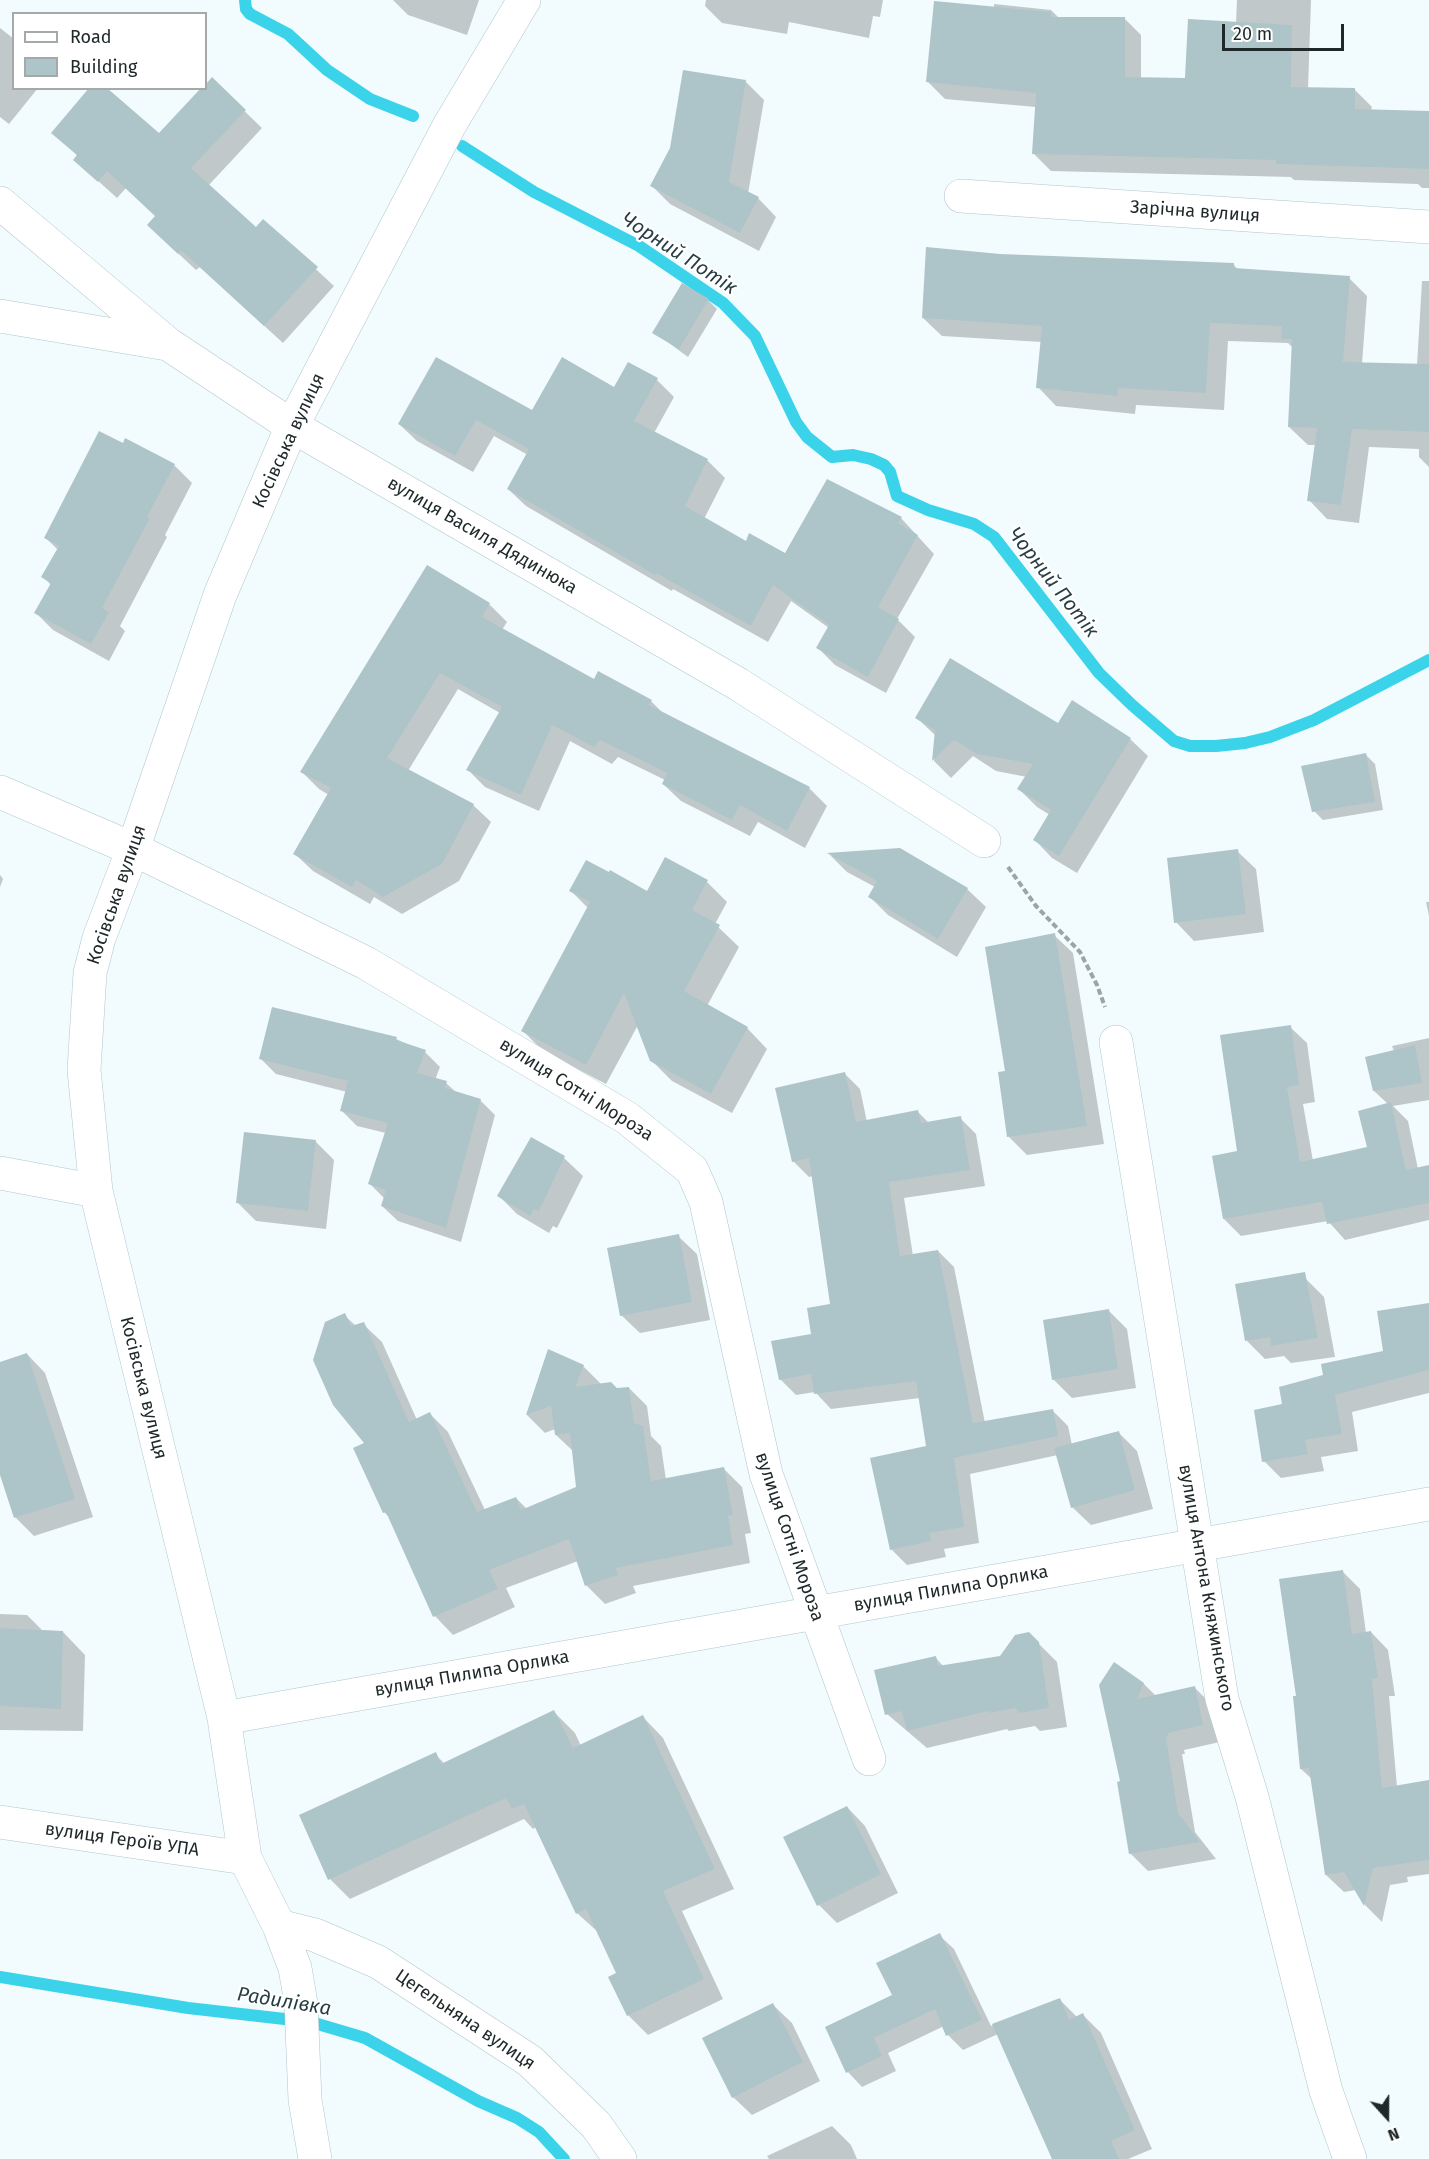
<!DOCTYPE html>
<html>
<head>
<meta charset="utf-8">
<style>
	body { margin:0 }
	#map { position:relative; width:1429px; height:2159px; overflow:hidden; background:#f2fbfd; font-family:"Fira Sans",sans-serif }
	canvas { display:block }
	.legend { position:absolute; left:12px; top:12px; width:195px; height:78px; box-sizing:border-box; background:#fff; border:2px solid #a5a9a9; margin:0; padding:8px 10px; list-style:none; font-size:18px; color:#1e2829 }
	.legend li { display:flex; align-items:center; gap:12px; height:30px }
	.legend b { width:30px; border:2px solid #a5a9a9 }
	.north { position:absolute; left:1357px; top:2087px; width:60px; height:60px; -webkit-text-stroke:4px #fff; paint-order:stroke; rotate:159deg; font-size:16px; font-weight:700; line-height:24px; text-align:center; color:#1e2829 }
	.north::after { content:''; display:block; margin:auto; width:21px; height:27px; background:#1e2829; clip-path:polygon(50% 0,100% 100%,50% 72%,0 100%) }
	.scale { position:absolute; left:1222px; top:24px; width:122px; height:27px; box-sizing:border-box; border:3px solid #1e2829; border-top:0; padding-left:8px; font-size:18px; line-height:21px; white-space:nowrap; color:#1e2829; -webkit-text-stroke:4px #fff; paint-order:stroke }
</style>
</head>
<body>
<div id="map">
<canvas width="1429" height="2159"></canvas>
<ul class="legend">
<li><b style="height:8px;background:#fff"></b>Road</li>
<li><b style="height:16px;background:#adc4c9"></b>Building</li>
</ul>
<div class="north">N</div>
<div class="scale">20 m</div>
</div>
<script>
const context = document.querySelector('canvas').getContext('2d');
context.lineJoin = 'round';
function fill(path, color) {
  context.fillStyle = color;
  context.fill(path, 'evenodd');
}
function poly(rows) {
  const path = new Path2D();
  for (const r of rows) {
    path.moveTo(r[0], r[1]);
    for (let i = 2; i < r.length; i += 2) path.lineTo(r[i], r[i + 1]);
  }
  return path;
}
function stroke(path, color, width, dash) {
  context.strokeStyle = color;
  context.lineWidth = width;
  context.lineCap = dash ? 'butt' : 'round';
  context.setLineDash(dash || []);
  context.stroke(path);
}
function label(font, color, halo, rows, align = 'center') {
  context.font = font + ' "Fira Sans",sans-serif';
  context.lineWidth = 4.5;
  context.setLineDash([]);
  context.textBaseline = 'middle';
  context.strokeStyle = halo;
  context.fillStyle = color;
  for (const [text, x, y, turn = 0] of rows) {
    context.save();
    context.translate(x, y);
    context.rotate((+turn || 0) * Math.PI / 180);
    context.textAlign = isNaN(turn) ? turn : align;
    if (halo) context.strokeText(text, 0, 0);
    context.fillText(text, 0, 0);
    context.restore();
  }
}
fill(poly([
	[393,0,479,0,467,35,408,15],
	[706,0,883,0,880,17,873,16,869,38,789,22,787,34,722,23,705,6],
	[1237,0,1311,0,1308,89,1355,90,1372,107,1371,111,1429,112,1429,188,1422,188,1418,184,1294,180,1291,177,1051,171,1034,154,1036,107,945,99,928,82,994,8,994,4,1051,10,1059,18,1124,18,1141,35,1141,79,1187,79,1236,23],
	[0,28,14,39,14,88,38,88,9,124,0,117],
	[684,72,746,82,764,100,748,194,758,198,776,217,759,251,670,204,652,186,671,149],
	[212,80,262,128,208,186,256,229,264,221,334,286,283,343,200,267,196,270,166,242,157,216,126,188,117,198,75,160,78,156,53,132,159,135],
	[1000,255,1234,265,1238,270,1349,278,1367,296,1362,364,1417,365,1422,281,1429,281,1429,467,1419,457,1419,449,1369,447,1359,523,1327,519,1309,500,1316,445,1308,445,1289,427,1293,348,1288,343,1228,341,1224,410,1136,405,1135,414,1056,406,1038,387,1042,342,942,336,923,318],
	[708,300,717,309,688,357,654,332],
	[657,380,674,397,654,433,708,461,725,478,704,519,746,543,786,556,901,518,934,554,897,619,915,637,886,693,835,665,818,648,829,628,791,601,768,642,673,589,672,591,526,506,508,489,528,455,494,436,473,472,417,441,399,424,533,412],
	[124,446,174,465,192,483,165,535,167,537,120,626,125,631,109,661,53,630,36,613,51,585,43,577,58,550,46,538],
	[427,567,489,604,507,622,502,630,595,681,651,701,665,715,809,788,827,806,805,848,758,822,750,836,681,801,663,784,665,780,618,757,612,764,570,741,539,811,485,787,468,770,500,713,458,689,408,771,473,805,491,822,459,881,402,914,374,897,370,904,313,871,295,854,329,795,319,789,302,772],
	[917,718,1059,725,1130,739,1148,756,1077,873,1052,858,1035,840,1050,815,1037,807,1019,789,1027,777,996,771,973,756,951,778,934,761,936,736],
	[1366,755,1375,764,1383,810,1323,820,1314,811],
	[1237,851,1256,869,1264,932,1194,941,1176,922],
	[830,855,967,889,986,907,957,957,888,915,869,896,875,887,847,872],
	[666,859,707,882,727,902,715,924,739,947,707,1006,747,1028,767,1049,732,1113,672,1081,651,1060,638,1025,606,1084,543,1051,523,1031,588,908,571,891,648,893],
	[0,875,3,879,0,887],
	[1426,902,1429,902,1429,916],
	[1054,935,1073,953,1104,1144,1027,1155,1009,1137,1007,1072],
	[1290,1027,1307,1043,1315,1102,1303,1104,1313,1161,1369,1148,1388,1104,1374,1091,1394,1051,1392,1046,1429,1038,1429,1100,1393,1106,1408,1121,1418,1169,1429,1166,1429,1220,1345,1240,1328,1221,1241,1236,1224,1219,1239,1152],
	[396,1039,425,1052,440,1067,435,1080,446,1083,457,1093,480,1100,495,1115,461,1242,398,1221,382,1206,385,1199,370,1184,386,1133,357,1126,342,1111,347,1092,276,1074,261,1059],
	[844,1073,860,1089,867,1122,918,1112,929,1123,960,1118,976,1134,985,1186,904,1198,913,1256,938,1251,954,1267,985,1423,1052,1410,1068,1426,1072,1445,1118,1432,1137,1451,1153,1509,1091,1525,1072,1507,1058,1455,970,1474,979,1543,944,1549,946,1557,907,1565,891,1549,928,1447,920,1398,831,1409,815,1392,796,1395,780,1379,832,1306,813,1176,809,1177,793,1161],
	[532,1139,564,1158,583,1176,557,1228,553,1226,549,1233,517,1214,499,1196],
	[315,1141,334,1160,326,1229,256,1221,238,1203],
	[678,1236,697,1254,710,1320,640,1333,621,1315],
	[1306,1279,1324,1297,1335,1357,1291,1363,1284,1356,1265,1359,1247,1341],
	[1429,1305,1429,1393,1352,1412,1358,1451,1321,1457,1324,1471,1281,1478,1264,1461,1283,1406,1325,1376,1385,1352],
	[1109,1311,1127,1329,1136,1388,1072,1398,1053,1379],
	[344,1315,356,1326,363,1324,382,1342,417,1420,430,1414,448,1432,485,1510,516,1498,527,1509,578,1488,574,1452,556,1435,555,1429,545,1433,527,1415,549,1351,583,1366,602,1385,617,1390,629,1388,647,1406,651,1436,661,1446,666,1480,724,1469,742,1487,751,1533,745,1534,750,1563,633,1586,636,1593,605,1604,587,1586,578,1561,506,1588,515,1607,453,1635,435,1616,390,1518,384,1512,367,1443],
	[27,1354,45,1373,93,1517,34,1536,16,1518,0,1470,0,1364],
	[1342,1571,1360,1589,1366,1633,1371,1632,1388,1650,1395,1696,1389,1696,1397,1787,1429,1782,1429,1874,1407,1877,1408,1882,1390,1885,1382,1922,1365,1905,1356,1890,1344,1892,1326,1875,1313,1780,1301,1769,1298,1698],
	[0,1614,27,1615,43,1631,63,1632,85,1655,83,1731,0,1730],
	[1029,1634,1057,1662,1067,1727,1040,1731,1035,1726,1009,1731,1007,1729,927,1748,887,1714,935,1657,944,1667,1001,1657],
	[1144,1684,1156,1696,1195,1688,1212,1705,1220,1742,1184,1750,1185,1754,1182,1754,1195,1832,1216,1859,1148,1871,1130,1853,1122,1782,1101,1685],
	[554,1712,575,1733,581,1746,643,1717,663,1738,734,1889,682,1911,723,1999,648,2035,628,2015,618,1974,599,1933,577,1913,536,1827,533,1829,524,1819,350,1899,330,1879,435,1754,445,1764],
	[847,1807,865,1826,898,1893,837,1923,819,1905],
	[939,1935,954,1949,991,2026,1060,2000,1078,2018,1083,2015,1101,2033,1152,2149,1128,2159,1051,2159,1053,2158,998,2034,963,2050,948,2035,944,2026,888,2053,896,2071,862,2087,848,2072,894,1996],
	[773,2005,792,2023,820,2081,752,2115,733,2097],
	[832,2126,851,2145,857,2159,769,2159,767,2156]
]), '#0003');
stroke(poly([
	[245,0,246,9,250,14,288,34,327,70,370,99,413,116],
	[462,146,534,192,639,246,723,303,755,336,796,422,807,437,832,457,853,455,871,459,884,465,890,472,897,496,928,510,974,524,994,537,1099,673,1132,705,1174,741,1190,746,1216,746,1245,743,1270,737,1314,720,1429,660],
	[0,1977,188,2008,311,2022,365,2038,478,2101,517,2118,539,2132,564,2159]
]), '#3bd3e9', 12);
fill(poly([
	[934,1,1051,12,1051,17,1125,17,1125,77,1185,78,1188,19,1292,25,1291,87,1355,88,1355,109,1429,111,1429,169,1276,164,1276,160,1032,154,1036,93,926,82],
	[683,70,746,80,729,182,759,197,740,233,650,186,670,148],
	[212,77,246,110,191,168,256,227,263,219,318,267,264,326,181,250,178,254,147,225,155,216,107,171,98,182,73,160,77,155,51,133,89,88,107,88,159,133,201,88,206,88,206,84],
	[926,247,1000,254,1234,263,1234,268,1350,276,1343,362,1429,364,1429,432,1352,429,1341,505,1307,501,1317,428,1288,427,1292,339,1281,339,1282,326,1210,323,1206,393,1118,388,1117,396,1036,388,1042,326,922,318],
	[682,283,709,299,679,349,652,333],
	[436,357,532,410,562,357,614,387,628,362,658,378,634,421,708,459,685,506,746,541,749,533,785,553,827,479,902,517,898,523,918,535,878,607,899,619,868,677,816,648,829,625,773,585,751,626,656,573,655,575,507,489,529,449,476,420,455,456,398,424],
	[99,431,123,443,125,438,175,464,147,517,150,518,102,608,109,612,91,644,34,613,51,583,41,577,59,546,44,538],
	[427,565,490,603,482,617,594,679,598,671,652,700,649,705,810,787,787,831,740,805,732,820,662,784,667,773,600,740,594,747,552,725,521,795,466,770,502,707,440,673,387,758,474,804,442,864,383,897,356,880,352,887,293,854,331,788,300,772],
	[950,658,1058,723,1072,700,1131,738,1059,856,1033,840,1051,810,1017,789,1033,764,977,754,954,740,932,761,935,730,915,718],
	[1366,753,1375,802,1312,812,1301,766],
	[900,848,968,888,938,939,868,897,877,881,827,853],
	[1238,849,1246,914,1174,923,1167,858],
	[665,857,708,880,692,910,720,925,684,991,748,1027,711,1094,650,1061,624,993,586,1065,521,1031,590,902,569,891,586,860,609,872,610,870,647,891],
	[1055,933,1087,1126,1007,1137,998,1072,1005,1071,985,947],
	[272,1007,397,1037,396,1040,426,1050,417,1073,447,1081,445,1088,481,1099,446,1228,381,1206,386,1190,368,1184,388,1123,340,1111,348,1081,259,1059],
	[1291,1025,1299,1085,1287,1087,1300,1162,1367,1147,1358,1111,1391,1102,1406,1170,1429,1165,1429,1203,1327,1224,1322,1202,1223,1219,1212,1156,1237,1151,1220,1035],
	[1415,1045,1422,1083,1373,1091,1365,1057],
	[845,1072,856,1122,918,1110,921,1123,961,1116,970,1170,889,1182,900,1256,938,1250,973,1423,1053,1409,1058,1436,954,1458,964,1527,929,1533,931,1541,890,1550,870,1458,926,1446,916,1381,814,1394,811,1374,779,1380,771,1341,811,1334,807,1308,830,1304,809,1158,792,1162,775,1088],
	[244,1132,316,1140,308,1211,236,1203],
	[531,1137,565,1156,539,1211,534,1209,530,1216,497,1196],
	[679,1234,692,1302,620,1316,607,1248],
	[1305,1272,1318,1338,1271,1346,1270,1337,1245,1341,1235,1284],
	[1429,1303,1429,1370,1335,1395,1342,1434,1305,1440,1308,1454,1262,1462,1254,1410,1282,1404,1279,1387,1323,1375,1321,1364,1383,1351,1377,1311],
	[1109,1309,1118,1369,1052,1380,1043,1320],
	[345,1313,351,1326,364,1322,409,1422,430,1412,477,1512,516,1497,521,1510,576,1487,570,1433,555,1435,551,1406,526,1415,548,1349,584,1365,575,1387,611,1382,617,1388,629,1387,634,1423,643,1426,651,1481,724,1467,733,1515,728,1516,733,1545,616,1568,618,1575,585,1586,569,1539,489,1570,498,1589,433,1617,386,1512,383,1513,353,1448,364,1443,333,1405,313,1360,325,1322],
	[27,1353,75,1499,14,1518,0,1475,0,1362],
	[1119,1431,1135,1490,1071,1508,1054,1448],
	[1343,1570,1352,1634,1371,1631,1378,1678,1372,1679,1382,1788,1429,1780,1429,1860,1373,1868,1364,1906,1344,1872,1325,1875,1309,1768,1300,1769,1293,1696,1296,1696,1279,1579],
	[0,1628,63,1631,61,1709,0,1706],
	[1029,1632,1039,1642,1049,1708,1020,1713,1015,1708,989,1713,988,1711,907,1731,902,1711,885,1715,874,1670,936,1656,938,1666,1000,1656,1015,1635],
	[1114,1662,1144,1683,1137,1699,1195,1686,1203,1725,1168,1733,1168,1736,1166,1737,1178,1813,1200,1842,1129,1854,1117,1782,1120,1781,1099,1685],
	[554,1710,573,1748,643,1715,715,1869,663,1891,704,1979,627,2016,608,1977,616,1973,586,1909,576,1914,524,1804,512,1809,506,1798,328,1880,299,1815,436,1752,441,1764],
	[847,1806,881,1874,817,1906,783,1837],
	[940,1933,982,2020,946,2036,935,2009,874,2038,882,2056,846,2073,825,2027,892,1995,876,1963],
	[1060,1998,1069,2020,1083,2013,1135,2130,1111,2141,1119,2159,1052,2159,992,2024],
	[773,2003,803,2062,732,2098,702,2038]
]), '#adc4c9');
const street = poly([
	[961,196,1429,227],
	[0,203,168,344,292,426,738,684,984,841],
	[0,316,167,344],
	[0,792,133,849,366,963,627,1118,692,1170,706,1202,766,1474,869,1759],
	[1116,1042,1222,1699,1252,1797,1326,2091,1350,2159],
	[0,1173,96,1191],
	[224,1718,1429,1504],
	[0,1822,245,1858],
	[279,1926,315,1935,378,1962,530,2061,596,2125,620,2159],
	[315,2159,305,2100,301,2003,295,1968,279,1926,245,1858,224,1718,96,1191,84,1070,90,973,99,938,133,849,220,595,292,426,449,126,524,0]
]);
stroke(street, '#afc7cc', 34);
stroke(poly([
	[1008,867,1036,906,1080,952,1097,985,1105,1007]
]), '#9ba4a6', 4, [6, 3]);
stroke(street, '#fff', 33);
label('18px', '#1e2829', '#fff', [
	["Зарічна вулиця",1195,212,4],
	["Косівська вулиця",289,441,-65],
	["вулиця Василя Дядинюка",482,536,30],
	["Косівська вулиця",117,895,-71],
	["вулиця Сотні Мороза",576,1090,32],
	["Косівська вулиця",143,1388,76],
	["вулиця Сотні Мороза",789,1537,71],
	["вулиця Антона Княжинського",1206,1588,80],
	["вулиця Пилипа Орлика",951,1589,-10],
	["вулиця Пилипа Орлика",472,1674,-10],
	["вулиця Героїв УПА",122,1840,8],
	["Цегельняна вулиця",465,2020,34]
]);
label('italic 20px', '#273f43', '#fff', [
	["Чорний Потік",679,254,33],
	["Чорний Потік",1053,583,52],
	["Радилівка",284,2002,9]
]);
</script>
</body>
</html>
